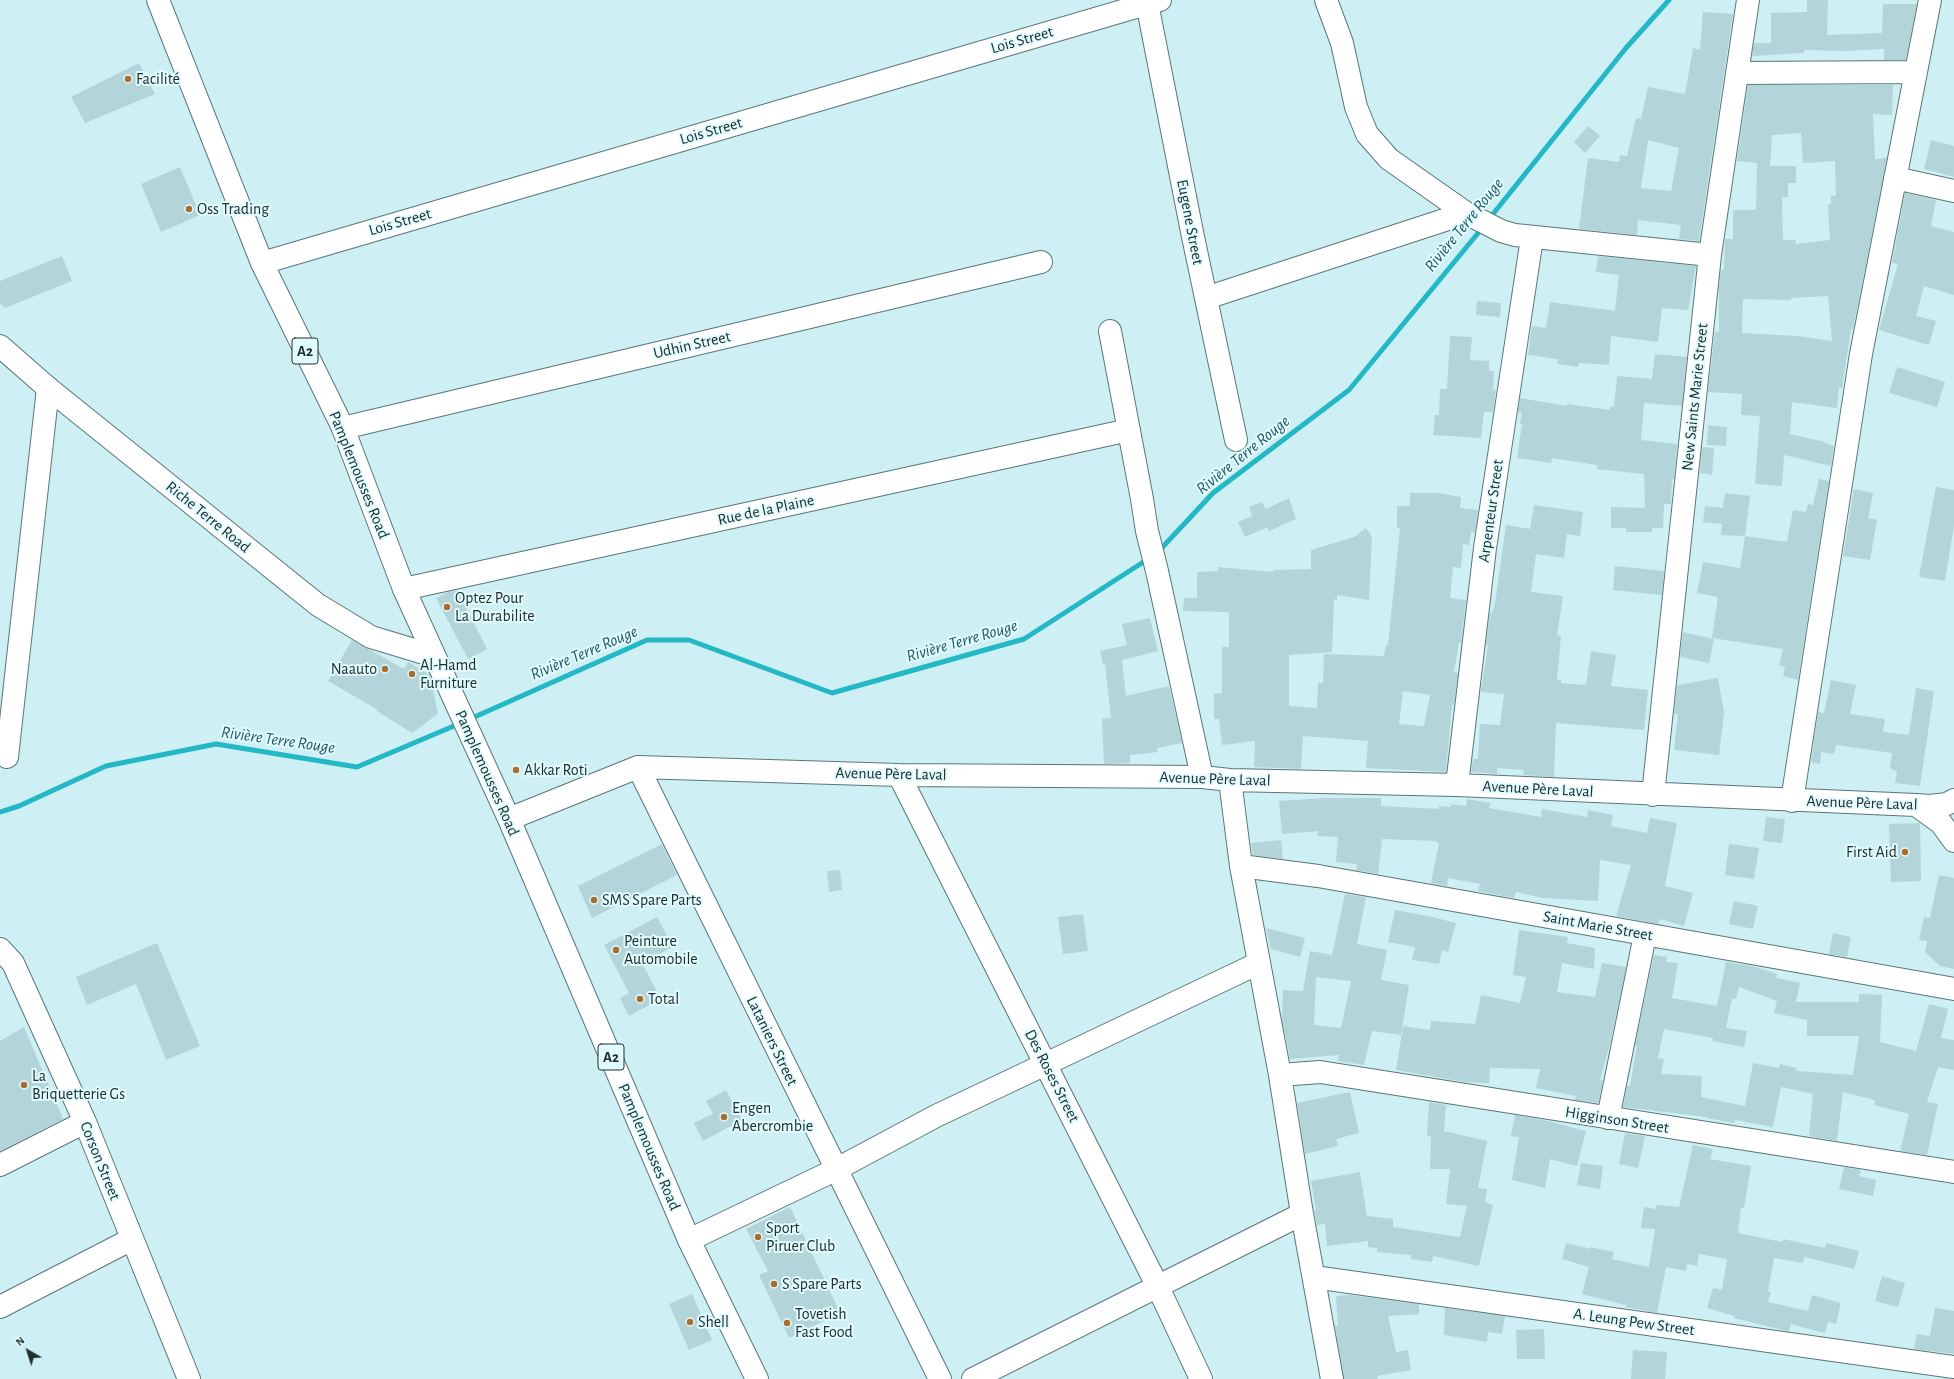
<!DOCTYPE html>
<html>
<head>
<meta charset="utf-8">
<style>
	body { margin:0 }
	#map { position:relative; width:1954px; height:1379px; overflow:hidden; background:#cef0f4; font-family:"Alegreya Sans",sans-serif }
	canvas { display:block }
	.north { position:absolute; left:8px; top:1331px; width:40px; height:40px; -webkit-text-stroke:3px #e1fcff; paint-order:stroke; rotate:321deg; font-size:11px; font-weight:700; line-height:16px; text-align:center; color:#212d2f }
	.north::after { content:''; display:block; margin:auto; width:14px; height:18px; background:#212d2f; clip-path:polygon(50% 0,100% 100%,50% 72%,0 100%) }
</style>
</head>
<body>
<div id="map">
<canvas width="1954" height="1379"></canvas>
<div class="north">N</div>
</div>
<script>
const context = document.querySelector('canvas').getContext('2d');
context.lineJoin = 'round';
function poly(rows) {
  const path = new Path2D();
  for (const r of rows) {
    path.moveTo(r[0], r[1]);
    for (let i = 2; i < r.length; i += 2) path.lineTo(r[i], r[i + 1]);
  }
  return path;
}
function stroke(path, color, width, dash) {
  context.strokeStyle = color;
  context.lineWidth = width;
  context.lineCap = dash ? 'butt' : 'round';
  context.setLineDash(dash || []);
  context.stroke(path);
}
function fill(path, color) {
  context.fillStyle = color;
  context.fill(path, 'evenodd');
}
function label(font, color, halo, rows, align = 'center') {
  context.font = font + ' "Alegreya Sans",sans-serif';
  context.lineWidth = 4;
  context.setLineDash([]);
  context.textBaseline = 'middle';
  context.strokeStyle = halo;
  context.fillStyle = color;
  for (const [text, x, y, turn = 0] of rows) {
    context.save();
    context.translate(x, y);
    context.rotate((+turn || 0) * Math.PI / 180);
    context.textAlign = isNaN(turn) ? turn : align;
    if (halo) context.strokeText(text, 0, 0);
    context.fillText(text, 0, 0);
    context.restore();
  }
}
stroke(poly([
	[1489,219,1626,48,1669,0],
	[1158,552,1213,493,1349,390,1483,227],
	[470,719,647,640,689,640,832,693,1024,639,1148,559],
	[0,812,19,806,106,766,216,744,357,767,461,723]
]), '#24b7c5', 5);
fill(poly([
	[1807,0,1828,0,1827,35,1882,33,1883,4,1917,4,1906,60,1884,60,1884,49,1843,51,1804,50,1804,53,1752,56,1754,43,1771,43,1771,13,1807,12],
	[1703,12,1733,14,1699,241,1679,239,1681,225,1638,220,1637,235,1579,229,1588,158,1619,162,1620,155,1627,156,1636,118,1641,119,1648,87,1685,94,1693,48,1700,50],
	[1648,140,1679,148,1671,191,1641,188],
	[139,63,155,94,85,123,71,97],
	[1748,85,1893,85,1892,115,1873,114,1875,159,1887,158,1853,329,1851,329,1842,388,1839,387,1837,408,1792,402,1790,434,1825,442,1825,443,1834,446,1831,466,1784,455,1782,486,1755,484,1760,416,1741,415,1742,394,1708,392,1715,331,1719,332,1719,287,1721,270,1724,270,1725,239,1733,239,1733,210,1756,210,1757,163,1737,161],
	[1801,133,1803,163,1835,161,1836,195,1831,196,1831,204,1828,205,1830,240,1795,244,1796,240,1783,240,1782,197,1788,197,1788,183,1796,183,1796,166,1770,166,1772,135],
	[1828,296,1832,341,1797,336,1742,333,1743,299,1791,300,1791,298],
	[1588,126,1600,136,1585,153,1574,142],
	[1931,140,1954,146,1954,177,1924,169],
	[180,167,200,215,161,232,141,184],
	[1905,193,1936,200,1931,226,1954,232,1954,295,1924,286,1916,316,1936,321,1929,345,1879,330,1898,264,1892,263],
	[62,256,72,281,5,308,0,303,0,281],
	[1598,256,1696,266,1688,310,1662,308,1658,342,1611,336,1609,365,1579,363,1578,367,1557,364,1558,359,1528,355,1532,326,1546,328,1550,302,1615,311,1619,275,1596,272],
	[1477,301,1501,303,1500,317,1476,315],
	[1450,336,1472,337,1470,360,1489,361,1489,371,1494,371,1493,390,1496,390,1493,412,1484,412,1481,438,1433,435,1435,415,1439,415,1440,389,1447,389],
	[1655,354,1687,357,1682,406,1644,403,1641,440,1677,444,1674,479,1672,479,1671,504,1664,504,1663,528,1652,528,1652,532,1626,532,1626,528,1611,528,1611,507,1645,508,1644,474,1597,469,1597,465,1552,458,1551,463,1517,458,1522,424,1520,424,1522,413,1518,412,1520,398,1567,406,1567,404,1610,410,1610,406,1614,407,1617,376,1652,379],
	[1897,367,1945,382,1937,407,1889,393],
	[1708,425,1727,427,1726,446,1707,445],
	[1702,447,1714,448,1712,475,1700,473],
	[1819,479,1829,481,1798,680,1783,676,1785,667,1779,665,1783,649,1712,638,1718,597,1697,593,1703,562,1740,568,1745,536,1787,542,1793,510,1806,512,1808,504,1813,505],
	[1936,487,1954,490,1954,526,1945,581,1919,577],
	[1854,489,1873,493,1868,518,1877,520,1870,560,1843,556],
	[1410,493,1438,493,1461,497,1460,508,1478,510,1475,533,1471,532,1469,545,1463,544,1461,568,1453,567,1450,598,1466,600,1461,643,1459,642,1454,672,1458,673,1454,705,1452,705,1446,772,1366,768,1368,741,1303,736,1301,769,1254,767,1255,741,1222,745,1219,719,1214,719,1214,694,1222,693,1222,647,1229,647,1229,612,1183,611,1184,598,1197,598,1197,572,1218,571,1218,567,1273,572,1273,570,1311,569,1311,550,1354,537,1366,528,1372,537,1369,600,1337,595,1337,600,1334,599,1332,652,1289,655,1289,706,1317,708,1318,683,1323,683,1324,654,1384,656,1386,645,1388,645,1400,528,1397,528,1397,506,1410,506],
	[1403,691,1430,695,1424,726,1399,724],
	[1725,493,1750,496,1745,536,1721,535,1722,524,1703,522,1705,506,1723,508],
	[1289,498,1296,519,1269,531,1268,527,1245,537,1238,522,1252,516,1249,507,1262,502,1266,509],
	[1534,505,1583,512,1580,536,1567,534,1564,558,1536,554,1531,592,1563,596,1557,635,1561,636,1557,680,1561,680,1561,683,1586,685,1591,651,1616,655,1611,686,1648,690,1644,730,1556,723,1554,777,1523,775,1524,770,1497,768,1497,774,1471,772,1473,759,1478,759,1480,724,1500,725,1504,694,1481,692,1488,645,1486,645,1490,613,1492,613,1495,604,1506,525,1530,529],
	[1615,566,1664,571,1662,595,1613,590],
	[457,590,487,649,468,659,436,598,448,592],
	[1150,618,1158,651,1122,660,1126,696,1169,686,1182,743,1157,748,1158,752,1130,755,1130,763,1104,764,1102,719,1111,718,1105,664,1103,664,1100,651,1127,645,1122,624],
	[1683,632,1714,639,1709,663,1680,657],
	[352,640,404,669,408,662,430,675,438,714,412,733,377,711,378,710,328,681],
	[1718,678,1724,713,1719,755,1674,750,1678,714,1674,714,1677,685],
	[1831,680,1856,685,1850,714,1885,719,1883,732,1909,735,1916,688,1934,691,1920,786,1895,783,1897,772,1890,768,1892,753,1836,745,1834,754,1821,752,1820,764,1811,762,1818,712,1824,713],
	[1325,798,1381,798,1381,806,1439,809,1439,806,1451,807,1451,804,1466,806,1467,799,1491,803,1489,808,1541,817,1542,809,1587,817,1588,810,1613,815,1611,826,1647,833,1650,818,1677,823,1665,886,1693,893,1684,926,1660,919,1658,924,1616,916,1631,865,1600,860,1598,901,1543,898,1516,892,1514,898,1478,891,1480,884,1448,878,1447,886,1431,883,1439,843,1435,841,1382,839,1378,874,1356,870,1357,864,1336,862,1338,837,1317,836,1318,831,1282,834,1279,801],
	[1766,817,1785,819,1782,843,1763,841],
	[1920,823,1921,881,1891,882,1889,824],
	[1281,840,1283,859,1253,855,1251,843],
	[662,844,677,875,592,918,578,886],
	[1729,844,1759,848,1754,879,1725,875],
	[840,870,842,890,829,892,827,871],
	[1939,875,1954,878,1954,969,1940,966,1925,952,1927,941,1919,940,1924,917,1930,918],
	[1345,894,1366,897,1357,944,1387,950,1381,980,1409,985,1401,1035,1372,1031,1364,1065,1338,1061,1339,1055,1290,1059,1282,1019,1283,990,1303,991,1310,951,1332,955],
	[1316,977,1351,981,1341,1028,1314,1025],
	[1734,901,1758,906,1753,929,1729,924],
	[1395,910,1432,917,1456,923,1448,952,1442,950,1439,964,1412,960,1415,947,1388,942],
	[1083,914,1088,951,1063,954,1058,917],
	[657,917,673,947,642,963,661,999,629,1016,620,998,629,993,604,945],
	[1266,928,1305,938,1300,957,1271,949],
	[1519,930,1568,937,1567,943,1595,948,1594,969,1562,963,1557,992,1595,997,1602,963,1626,967,1611,1040,1600,1080,1603,1081,1598,1103,1575,1100,1576,1096,1536,1088,1540,1069,1490,1068,1489,1083,1464,1082,1396,1070,1403,1026,1430,1030,1431,1021,1475,1024,1481,995,1520,1003,1526,977,1513,975],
	[1833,933,1851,937,1847,957,1829,954],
	[157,943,200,1046,166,1060,136,984,87,1005,76,977],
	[1654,955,1667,957,1666,962,1678,963,1672,998,1717,1006,1726,962,1756,967,1777,974,1776,978,1800,983,1796,1002,1859,1002,1859,994,1882,995,1880,1042,1916,1051,1929,1004,1948,1009,1941,1038,1954,1040,1954,1070,1938,1067,1927,1102,1938,1104,1927,1155,1900,1151,1909,1114,1874,1105,1875,1100,1843,1092,1837,1141,1809,1136,1813,1094,1781,1087,1773,1127,1735,1120,1734,1123,1706,1118,1707,1117,1623,1107,1627,1086,1630,1086,1637,1046,1635,1045],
	[1739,987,1777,1001,1774,1013,1807,1020,1807,1036,1859,1036,1853,1075,1796,1071,1797,1068,1780,1064,1779,1068,1753,1063,1745,1106,1701,1097,1702,1076,1661,1074,1664,1059,1658,1058,1664,1029,1713,1038,1712,1041,1744,1047,1747,1031,1726,1028,1732,998,1736,999],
	[24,1027,63,1119,0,1151,0,1041],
	[726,1090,742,1120,703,1141,694,1123,713,1114,706,1101],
	[1350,1092,1359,1133,1336,1139,1338,1146,1305,1154,1297,1103],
	[1429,1102,1446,1105,1444,1131,1487,1141,1478,1188,1487,1189,1485,1202,1493,1205,1479,1266,1433,1256,1432,1262,1411,1259,1411,1255,1377,1252,1377,1248,1368,1247,1368,1241,1327,1246,1325,1224,1317,1225,1314,1210,1316,1210,1311,1181,1360,1172,1367,1216,1393,1219,1393,1227,1460,1237,1467,1206,1446,1204,1450,1169,1430,1169,1431,1136,1427,1136],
	[1515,1115,1548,1121,1586,1131,1577,1166,1550,1159,1545,1188,1512,1180,1519,1137,1511,1136],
	[1625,1133,1645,1136,1638,1168,1619,1164],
	[1693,1145,1713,1149,1710,1159,1751,1166,1744,1208,1741,1207,1738,1233,1782,1242,1783,1239,1825,1248,1826,1243,1859,1251,1854,1269,1804,1257,1803,1263,1774,1258,1768,1291,1771,1292,1768,1302,1808,1311,1812,1295,1841,1303,1836,1324,1828,1322,1825,1333,1791,1324,1789,1331,1787,1331,1734,1318,1734,1316,1707,1308,1713,1288,1722,1290,1727,1259,1699,1254,1697,1266,1687,1264,1686,1271,1666,1267,1657,1313,1625,1307,1626,1305,1582,1294,1589,1267,1562,1259,1566,1243,1590,1249,1590,1247,1614,1252,1612,1259,1649,1267,1655,1229,1641,1228,1644,1207,1656,1209,1656,1205,1679,1207],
	[1581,1163,1603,1166,1600,1189,1577,1185],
	[1844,1167,1861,1170,1859,1176,1876,1180,1873,1196,1839,1189],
	[790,1207,840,1313,789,1338,759,1275,768,1271,746,1229],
	[1882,1276,1905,1283,1898,1307,1875,1301],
	[692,1294,712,1340,689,1350,669,1304],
	[1349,1295,1419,1304,1419,1314,1388,1316,1396,1352,1408,1350,1411,1370,1377,1376,1378,1379,1344,1379,1335,1326,1338,1326,1336,1296],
	[1445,1308,1505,1316,1502,1334,1488,1332,1487,1342,1444,1335],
	[1935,1308,1954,1311,1954,1354,1914,1349,1917,1334,1930,1336],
	[1544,1329,1545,1359,1517,1359,1516,1330],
	[1633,1350,1667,1352,1665,1379,1631,1379]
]), '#b3d4d8');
const minor = poly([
	[1326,0,1342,43,1356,107,1367,134,1389,159,1466,213,1501,231,1515,235,1710,255],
	[1147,3,1192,232,1236,440],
	[1737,73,1916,72],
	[1895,178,1954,191],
	[262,263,1160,0],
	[1206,298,1466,213],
	[1110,331,1142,499,1147,531,1157,571,1202,777],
	[343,428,1041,262],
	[404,589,1129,430],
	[7,757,48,388],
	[638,767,940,1379],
	[899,775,1158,1287,1201,1379],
	[1230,780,1241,866,1280,1075,1302,1214,1332,1379],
	[1457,785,1485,548,1532,238],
	[1653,795,1710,255,1748,0],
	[1792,801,1861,354,1930,0],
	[1916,805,1941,823,1954,841],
	[509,819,638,767,899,775,1202,777,1230,780,1457,785,1916,805,1930,806,1947,804,1954,800],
	[1241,866,1318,876,1954,989],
	[0,949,13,963,85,1122,189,1379],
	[1280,1075,1320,1072,1954,1172],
	[1608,1118,1645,935],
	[0,1165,85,1122],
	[689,1240,835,1170,936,1116,1259,963],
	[1314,1277,1954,1367],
	[0,1307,132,1239],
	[973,1379,1302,1214]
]);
const major = poly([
	[158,0,262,263,343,428,404,589,509,819,689,1240,757,1379],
	[0,346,48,388,318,605,371,637,434,656]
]);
stroke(minor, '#58767a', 24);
stroke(major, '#58767a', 24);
stroke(minor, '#fff', 22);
stroke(major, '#fff', 22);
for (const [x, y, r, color] of [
	[128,79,4,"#a96d2f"],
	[189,209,4,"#a96d2f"],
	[447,607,4,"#a96d2f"],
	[385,669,4,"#a96d2f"],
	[412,674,4,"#a96d2f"],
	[516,770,4,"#a96d2f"],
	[1905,852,4,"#a96d2f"],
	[594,900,4,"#a96d2f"],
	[616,950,4,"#a96d2f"],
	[640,999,4,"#a96d2f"],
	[24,1085,4,"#a96d2f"],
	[724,1117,4,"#a96d2f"],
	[758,1237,4,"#a96d2f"],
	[774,1284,4,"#a96d2f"],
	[690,1322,4,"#a96d2f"],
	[787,1323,4,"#a96d2f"]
]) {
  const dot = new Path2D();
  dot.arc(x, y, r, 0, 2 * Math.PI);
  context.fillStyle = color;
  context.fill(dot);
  stroke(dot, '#e1fcff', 1.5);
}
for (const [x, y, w] of [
	[305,351,26],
	[611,1057,26]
]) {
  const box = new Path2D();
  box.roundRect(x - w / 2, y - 13, w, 26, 3);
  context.fillStyle = '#e1fcff';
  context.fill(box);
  stroke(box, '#212d2f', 1);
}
label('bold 15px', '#212d2f', null, [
	["A2",305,351],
	["A2",611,1057]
]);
label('16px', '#212d2f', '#e1fcff', [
	["Lois Street",1022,40,-16],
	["Lois Street",711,131,-16],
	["Lois Street",400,222,-16],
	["Eugene Street",1190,222,79],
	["Udhin Street",692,345,-13],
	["New Saints Marie Street",1695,397,-84],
	["Pamplemousses Road",359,475,68],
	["Rue de la Plaine",766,510,-12],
	["Arpenteur Street",1491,511,-82],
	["Riche Terre Road",208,517,39],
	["Pamplemousses Road",487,773,66],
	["Avenue Père Laval",891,774,1],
	["Avenue Père Laval",1215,779,2],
	["Avenue Père Laval",1538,789,3],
	["Avenue Père Laval",1862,803,2],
	["Saint Marie Street",1598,926,10],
	["Lataniers Street",772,1041,64],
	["Des Roses Street",1052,1076,63],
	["Higginson Street",1617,1120,9],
	["Pamplemousses Road",649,1147,67],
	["Corson Street",100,1161,68],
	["A. Leung Pew Street",1634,1322,8]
]);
label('16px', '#212d2f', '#e1fcff', [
	["Facilité",136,79],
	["Oss Trading",197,209],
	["Optez Pour",455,598],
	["La Durabilite",455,616],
	["Al-Hamd",420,665],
	["Furniture",420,683],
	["Naauto",377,669,"right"],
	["Akkar Roti",524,770],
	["First Aid",1897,852,"right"],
	["SMS Spare Parts",602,900],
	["Peinture",624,941],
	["Automobile",624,959],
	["Total",648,999],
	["La",32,1076],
	["Briquetterie Gs",32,1094],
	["Engen",732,1108],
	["Abercrombie",732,1126],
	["Sport",766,1228],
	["Piruer Club",766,1246],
	["S Spare Parts",782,1284],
	["Tovetish",795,1314],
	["Fast Food",795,1332],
	["Shell",698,1322]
], 'left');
label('italic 17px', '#1f575d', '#e1fcff', [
	["Rivière Terre Rouge",1464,225,-51],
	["Rivière Terre Rouge",1243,455,-39],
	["Rivière Terre Rouge",962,641,-16],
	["Rivière Terre Rouge",584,653,-23],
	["Rivière Terre Rouge",278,740,8]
]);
</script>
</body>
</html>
